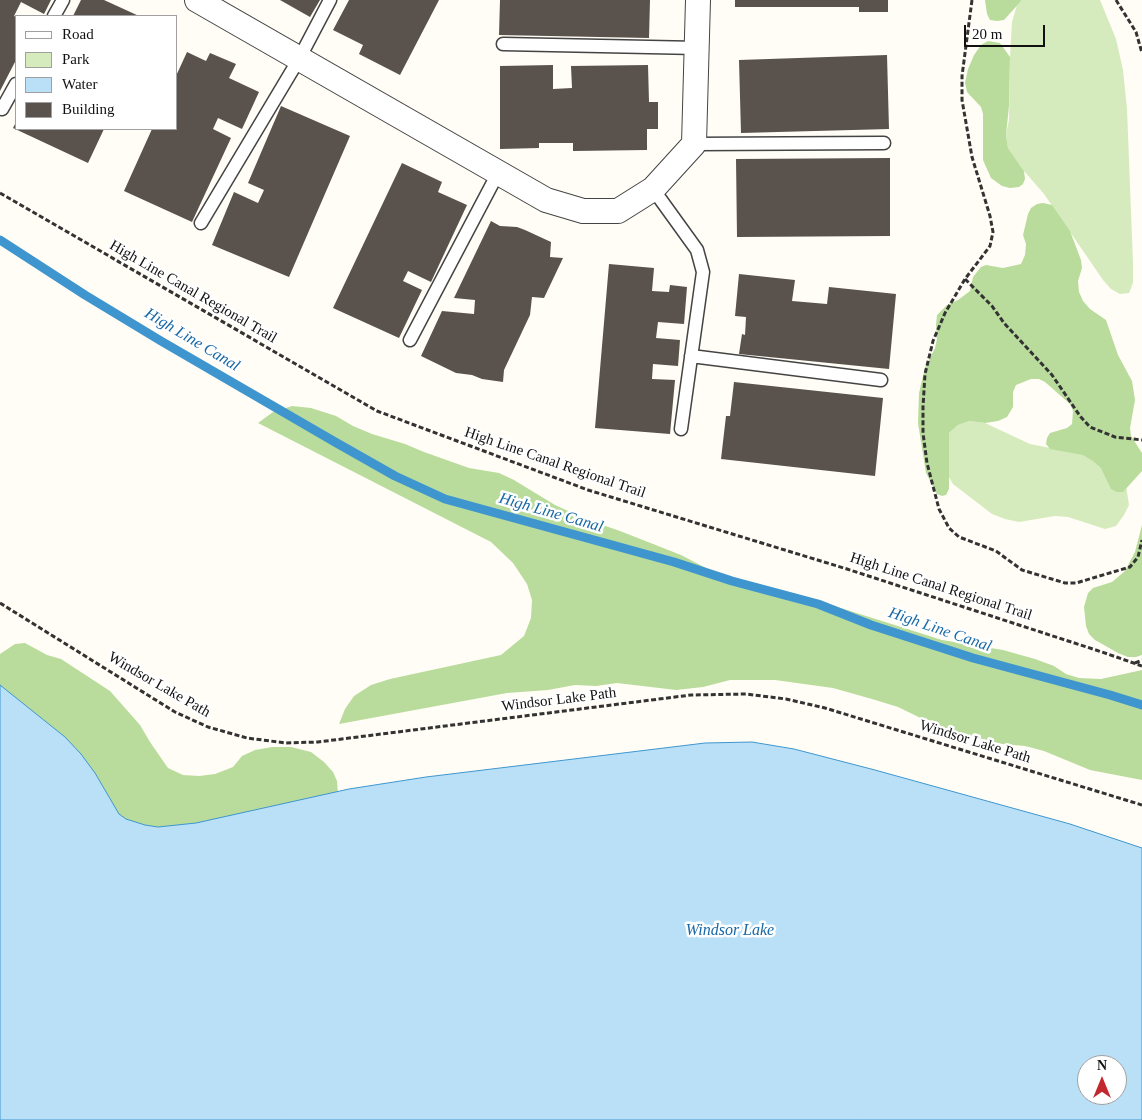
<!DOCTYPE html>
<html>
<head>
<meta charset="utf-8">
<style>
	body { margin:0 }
	#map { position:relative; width:1142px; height:1120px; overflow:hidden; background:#fffdf5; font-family:Georgia,serif }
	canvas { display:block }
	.legend { position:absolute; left:15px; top:15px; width:162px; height:115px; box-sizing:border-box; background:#fff; border:1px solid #a0a0a0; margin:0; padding:6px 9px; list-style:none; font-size:15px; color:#111 }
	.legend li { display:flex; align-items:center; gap:10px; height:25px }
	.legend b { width:25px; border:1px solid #a0a0a0 }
	.north { position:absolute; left:1077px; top:1055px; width:50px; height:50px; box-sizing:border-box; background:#fff; border:1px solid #a0a0a0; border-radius:50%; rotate:0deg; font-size:14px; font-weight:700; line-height:20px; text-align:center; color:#111 }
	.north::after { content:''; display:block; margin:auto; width:18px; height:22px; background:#c4262e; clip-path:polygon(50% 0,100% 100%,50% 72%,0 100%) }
	.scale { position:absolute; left:964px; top:25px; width:81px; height:22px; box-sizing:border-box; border:2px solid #111; border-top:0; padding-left:6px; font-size:15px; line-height:18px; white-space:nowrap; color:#111; -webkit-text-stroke:4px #fff; paint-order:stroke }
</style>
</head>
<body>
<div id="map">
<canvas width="1142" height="1120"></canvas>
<ul class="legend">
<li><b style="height:6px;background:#fff"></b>Road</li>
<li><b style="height:14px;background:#d5ebbd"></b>Park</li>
<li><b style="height:14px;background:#b9e0f7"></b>Water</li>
<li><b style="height:14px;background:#5a524d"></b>Building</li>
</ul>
<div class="north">N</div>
<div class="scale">20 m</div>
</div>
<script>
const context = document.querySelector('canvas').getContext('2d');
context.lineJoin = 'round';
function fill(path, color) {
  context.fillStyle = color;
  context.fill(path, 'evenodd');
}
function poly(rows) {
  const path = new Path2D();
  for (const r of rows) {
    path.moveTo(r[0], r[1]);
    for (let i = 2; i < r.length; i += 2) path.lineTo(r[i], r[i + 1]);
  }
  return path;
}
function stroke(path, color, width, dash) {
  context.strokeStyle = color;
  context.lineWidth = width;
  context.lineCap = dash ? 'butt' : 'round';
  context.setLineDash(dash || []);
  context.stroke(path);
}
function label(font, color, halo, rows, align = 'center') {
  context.font = font + ' Georgia,serif';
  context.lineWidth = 5;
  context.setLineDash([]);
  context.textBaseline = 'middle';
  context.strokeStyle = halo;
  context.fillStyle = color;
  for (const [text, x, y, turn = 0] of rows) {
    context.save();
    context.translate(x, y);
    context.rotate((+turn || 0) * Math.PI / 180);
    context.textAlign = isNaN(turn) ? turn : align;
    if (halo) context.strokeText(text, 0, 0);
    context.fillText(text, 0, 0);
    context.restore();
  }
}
fill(poly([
	[1022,0,1100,0,1116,39,1123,70,1127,109,1133,263,1133,283,1129,293,1120,294,1111,289,1103,280,1044,194,1024,171,1008,148,1006,135,1009,120,1010,57,1012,22,1017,5],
	[970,421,985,423,1030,444,1050,448,1075,449,1125,479,1129,505,1124,515,1116,526,1105,529,1068,517,1055,516,1019,522,1005,519,992,514,953,484,946,472,942,460,949,433,958,425]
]), '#d5ebbd');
fill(poly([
	[985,0,1022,0,1004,20,997,21,990,20,987,14],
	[988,41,1000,43,1010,57,1009,106,1006,135,1008,148,1024,171,1025,179,1023,184,1019,187,1010,188,1002,186,991,178,983,160,983,114,981,107,967,92,966,87,965,83,968,69,974,55,981,45],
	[1043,203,1052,205,1070,231,1081,260,1082,268,1078,281,1079,292,1083,301,1090,309,1106,320,1118,355,1132,381,1135,400,1130,428,1131,436,1142,453,1142,471,1123,492,1117,492,1111,489,1101,468,1093,461,1083,455,1050,449,1046,444,1047,438,1050,433,1067,428,1072,424,1073,411,1070,404,1045,382,1039,379,1031,379,1016,385,1013,392,1013,407,1007,417,998,421,985,423,970,421,958,425,949,433,949,489,946,495,942,496,937,494,926,473,918,423,919,393,925,368,935,348,937,339,936,325,937,315,947,305,958,300,970,291,973,277,981,267,986,265,1003,268,1021,264,1025,255,1026,244,1023,235,1028,214,1031,208,1037,204],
	[292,406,311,408,336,416,353,426,372,434,405,444,424,452,469,468,499,473,514,480,555,505,588,520,620,531,681,555,706,568,727,583,744,588,778,591,806,597,942,640,1003,650,1035,659,1054,666,1066,674,1079,678,1101,679,1142,670,1142,780,1090,770,1044,751,1025,746,1002,744,975,737,935,725,898,707,872,699,833,688,775,680,730,680,703,687,676,690,617,683,596,686,575,685,548,690,507,693,339,724,345,709,354,696,371,685,390,679,501,655,524,636,531,618,532,600,527,584,513,563,491,542,258,423,273,412],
	[1142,525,1142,655,1136,657,1128,657,1118,653,1095,640,1089,634,1086,626,1084,607,1088,593,1093,588,1112,582,1125,571,1135,552],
	[25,643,47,655,61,659,110,691,140,725,150,742,168,768,183,775,199,776,215,774,233,767,242,756,255,750,272,747,291,747,311,752,324,762,333,772,337,781,338,794,144,840,0,699,0,654,15,644]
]), '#b9dc9c');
const water = poly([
	[0,685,65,737,81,754,95,773,119,814,126,819,145,825,158,827,196,823,349,789,426,777,705,743,752,742,794,749,875,770,1070,824,1142,848,1142,1120,0,1120,0,685],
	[1087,1065,1117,1065,1117,1095,1087,1095,1087,1065]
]);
fill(water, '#b9e0f7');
stroke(water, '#3f96cf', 1);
stroke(poly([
	[0,240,85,295,161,341,335,442,395,476,445,499,674,562,732,581,818,604,871,625,973,658,1110,695,1142,705]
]), '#3f96cf', 9);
fill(poly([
	[0,0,51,0,44,14,21,2,14,16,16,17,16,60,0,91],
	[81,0,104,0,139,16,73,16],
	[280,0,320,0,310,17],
	[349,0,439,0,400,75,359,54,363,45,333,30],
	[500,0,650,0,649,38,499,35],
	[735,0,888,0,888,12,859,12,859,7,735,7],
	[187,52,206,61,210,53,236,64,229,78,259,92,242,129,218,118,213,129,231,138,192,222,124,191,152,129,176,129,176,76],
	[887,55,889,129,741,133,739,60],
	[553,65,553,89,572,88,571,66,648,65,649,102,658,102,658,129,647,129,647,150,573,151,573,143,539,143,539,148,500,149,500,66],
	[281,106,350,136,289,277,212,245,234,192,258,203,264,190,248,183],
	[16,122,16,129,104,129,88,163,13,128],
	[890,158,890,236,737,237,736,159],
	[402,163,442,182,438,192,467,205,431,282,408,271,403,281,422,290,399,338,333,308],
	[491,221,500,226,517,227,525,230,551,242,550,257,563,258,544,298,532,297,530,315,504,370,503,382,482,379,472,375,456,373,421,356,442,311,474,314,475,300,454,298],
	[609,264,654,268,652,291,669,292,670,285,687,287,684,324,658,322,656,338,680,340,678,366,653,364,652,379,675,380,670,434,595,428],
	[739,274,795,280,792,301,827,304,829,287,896,294,889,369,739,354,742,334,745,335,746,317,735,316],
	[734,382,883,398,875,476,721,459,726,416,730,416]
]), '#5a524d');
const lane = poly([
	[54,16,63,0],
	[503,44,698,48],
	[2,109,16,84],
	[694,144,884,143],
	[653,189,697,250,703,272,681,429],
	[201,223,299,59,330,0],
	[410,340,498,173],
	[691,356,881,380]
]);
const street = poly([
	[197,0,546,200,583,211,618,211,653,189,694,144,698,0]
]);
stroke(lane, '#444', 15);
stroke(street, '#444', 26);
stroke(poly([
	[972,0,962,76,962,100,972,157,990,216,993,232,990,246,965,279,945,313,933,341,925,374,923,407,923,433,927,463,939,509,949,528,959,537,996,551,1022,570,1065,583,1076,583,1130,567,1138,557,1142,540],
	[1116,0,1136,32,1142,53],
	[0,193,377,411,588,490,847,569,1102,652,1142,666],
	[965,279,992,306,1004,323,1052,375,1080,416,1090,427,1115,437,1142,440],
	[0,603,175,712,208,727,247,738,286,743,318,742,691,695,746,694,786,699,825,708,1142,805],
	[1135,663,1142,660]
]), '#333', 3, [5, 2.5]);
stroke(lane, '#fff', 12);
stroke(street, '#fff', 24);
label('15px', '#111', '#fff', [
	["High Line Canal Regional Trail",193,292,30],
	["High Line Canal Regional Trail",555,463,19],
	["High Line Canal Regional Trail",941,587,18],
	["Windsor Lake Path",159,685,30],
	["Windsor Lake Path",559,700,-7],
	["Windsor Lake Path",975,742,17]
]);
label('italic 16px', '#1768a6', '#fff', [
	["High Line Canal",192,340,31],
	["High Line Canal",551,513,16],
	["High Line Canal",940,630,19],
	["Windsor Lake",730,931]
]);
</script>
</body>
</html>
